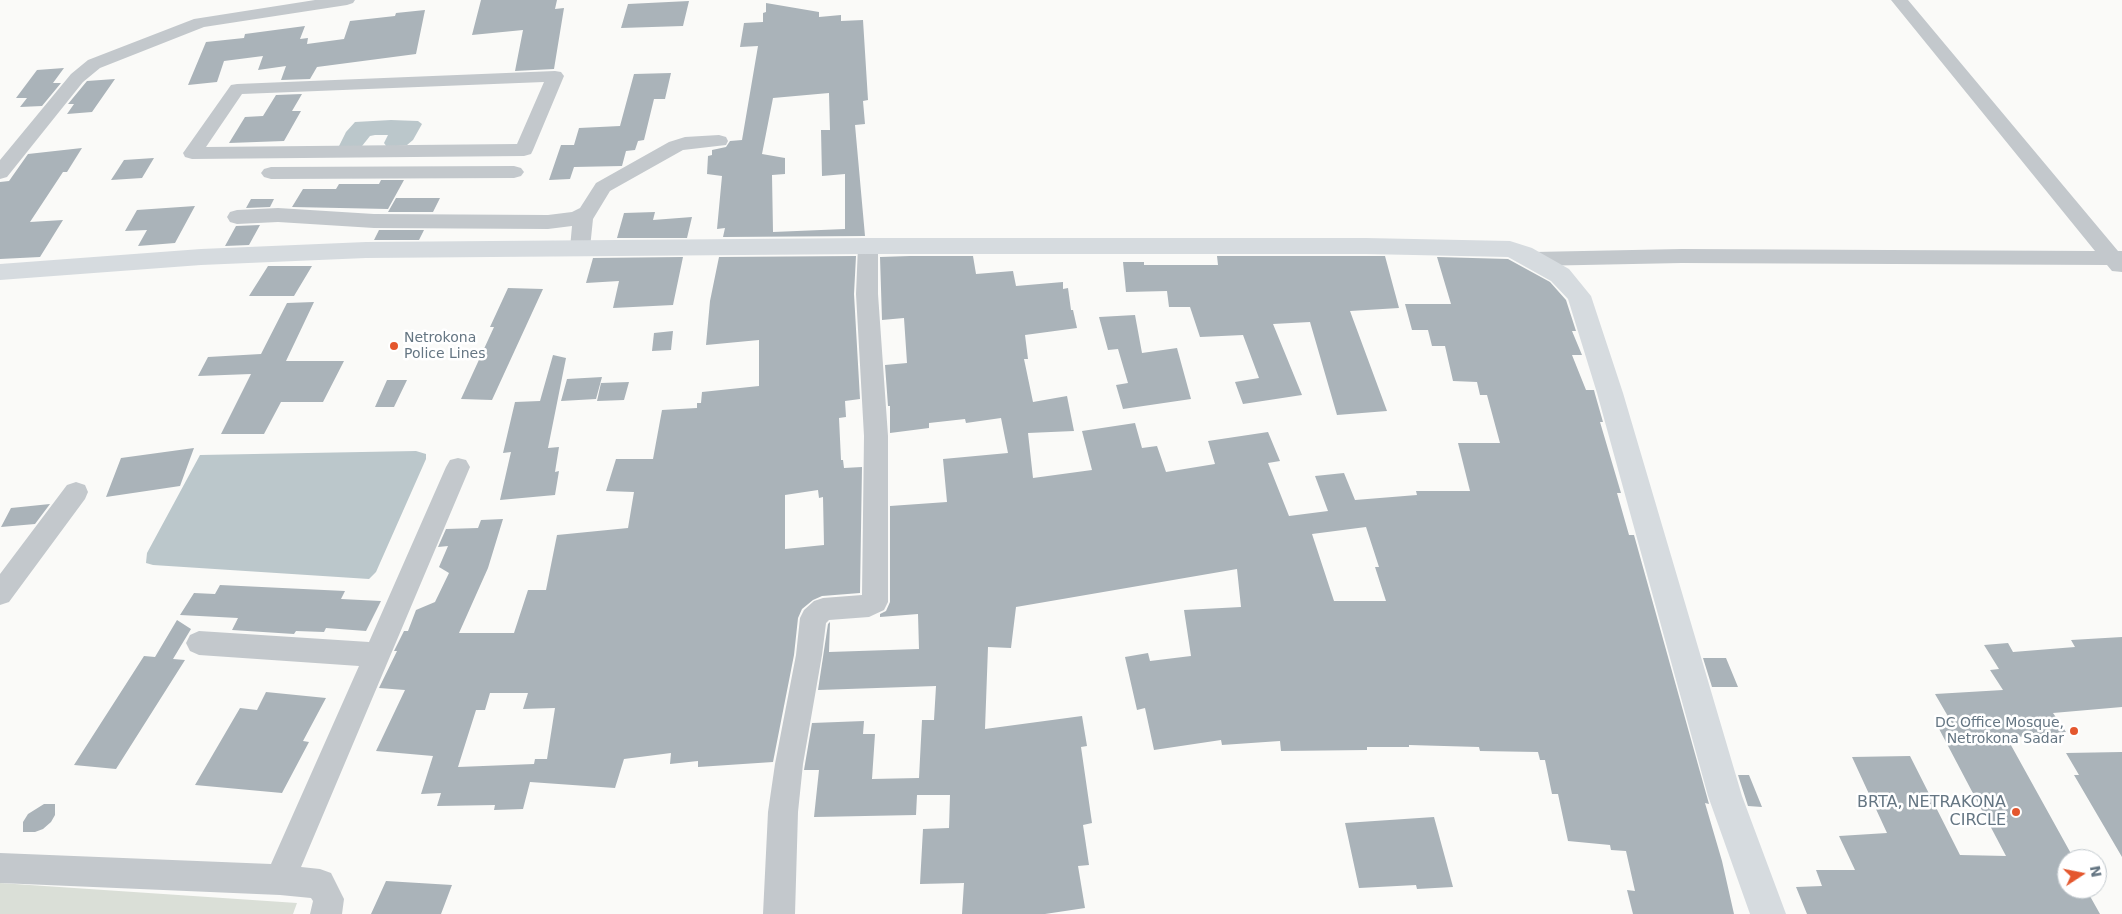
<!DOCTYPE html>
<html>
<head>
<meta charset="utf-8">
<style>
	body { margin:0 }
	#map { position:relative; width:2122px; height:914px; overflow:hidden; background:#fafaf8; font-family:"DejaVu Sans",sans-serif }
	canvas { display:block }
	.north { position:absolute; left:2057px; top:849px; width:50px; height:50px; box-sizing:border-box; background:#fff; border:1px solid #c1c8cd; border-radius:50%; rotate:79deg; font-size:14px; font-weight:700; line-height:20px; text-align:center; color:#657683 }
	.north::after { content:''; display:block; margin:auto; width:18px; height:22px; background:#e4572e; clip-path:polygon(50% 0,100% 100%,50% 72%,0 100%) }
</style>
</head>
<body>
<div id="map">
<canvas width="2122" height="914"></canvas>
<div class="north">N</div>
</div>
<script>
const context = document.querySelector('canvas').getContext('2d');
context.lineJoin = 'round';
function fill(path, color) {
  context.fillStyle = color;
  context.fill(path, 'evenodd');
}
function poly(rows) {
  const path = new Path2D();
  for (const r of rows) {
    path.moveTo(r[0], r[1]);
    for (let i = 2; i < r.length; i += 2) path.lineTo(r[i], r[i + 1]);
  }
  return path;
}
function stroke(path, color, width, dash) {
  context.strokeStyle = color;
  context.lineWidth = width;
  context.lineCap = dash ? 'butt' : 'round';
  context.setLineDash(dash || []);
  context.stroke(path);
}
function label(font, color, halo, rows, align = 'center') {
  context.font = font + ' "DejaVu Sans",sans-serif';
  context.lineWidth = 5;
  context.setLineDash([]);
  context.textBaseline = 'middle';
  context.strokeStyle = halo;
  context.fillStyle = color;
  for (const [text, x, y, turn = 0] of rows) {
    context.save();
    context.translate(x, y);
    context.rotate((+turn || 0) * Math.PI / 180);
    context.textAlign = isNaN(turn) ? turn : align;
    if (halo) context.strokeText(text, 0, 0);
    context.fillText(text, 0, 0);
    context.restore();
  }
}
fill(poly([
	[0,883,297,903,293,914,0,914]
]), '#dadfd7');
fill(poly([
	[391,120,418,121,422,124,413,140,407,145,387,147,384,143,388,135,375,135,370,136,362,146,339,146,346,132,355,122],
	[416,451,426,454,426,459,376,572,369,579,153,565,146,563,147,553,200,455]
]), '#bbc7cb');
fill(poly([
	[481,0,557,0,555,9,564,8,554,69,515,71,523,30,472,35],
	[689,1,683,26,621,28,628,4],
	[766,3,819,12,819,17,841,15,841,21,863,20,868,100,863,101,865,124,855,125,865,236,723,237,725,228,717,229,722,176,707,174,708,156,712,155,712,150,726,147,730,141,742,140,758,46,740,47,744,23,763,22,763,13,766,12],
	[829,93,830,130,821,130,822,176,845,174,845,229,773,232,772,175,785,174,785,158,762,154,773,98],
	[425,10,416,54,317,67,310,79,281,80,286,66,258,70,263,56,224,61,217,82,188,85,206,42,244,38,245,34,305,26,300,39,308,38,307,44,344,39,350,21,395,16,396,13],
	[64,68,53,83,61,83,42,106,20,107,27,98,16,98,37,70],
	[671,73,665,99,654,99,644,140,638,141,635,150,626,151,622,166,574,167,570,179,549,180,561,145,574,145,579,128,620,126,634,74],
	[115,79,92,112,67,114,74,104,68,104,87,81],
	[302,94,292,111,301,111,284,141,229,143,245,117,263,116,276,95],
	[82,148,67,172,63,172,30,222,63,220,40,257,0,259,0,182,9,181,28,154],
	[154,158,142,178,111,180,124,160],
	[381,180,404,180,388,209,292,207,303,189,336,189,339,184,379,184],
	[396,198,440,198,433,212,388,212],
	[251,199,274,199,270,207,246,208],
	[195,206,175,243,138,246,147,230,125,231,137,210],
	[655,212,653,220,692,217,687,238,617,238,624,213],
	[260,225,249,245,225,246,236,226],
	[379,230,424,230,419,240,374,240],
	[856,256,854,294,860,399,845,401,846,417,839,418,841,460,843,460,844,468,862,467,860,593,822,596,813,600,802,609,798,618,794,655,773,762,698,767,698,761,670,764,671,753,624,759,615,788,530,782,523,809,494,810,495,805,437,806,441,793,421,794,433,756,376,751,405,690,379,688,397,651,394,651,404,631,408,631,416,610,435,602,449,573,439,567,448,546,438,547,446,529,478,528,481,520,503,519,488,568,459,633,514,633,528,590,546,590,557,535,628,528,634,492,606,491,616,459,653,459,662,410,697,408,697,403,701,403,702,392,759,386,759,340,706,345,710,301,719,257],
	[818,490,819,498,823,497,824,545,785,549,785,495],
	[490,693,528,693,523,709,555,708,547,759,535,759,534,764,458,767,476,710,485,710],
	[910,256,973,256,976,274,1013,271,1016,286,1063,282,1063,289,1068,288,1071,310,1073,310,1077,328,1025,335,1028,359,1024,359,1033,402,1067,396,1074,431,1028,433,1033,478,1092,470,1082,431,1135,423,1142,448,1157,446,1166,472,1215,464,1208,441,1268,432,1280,461,1268,463,1289,516,1328,511,1315,476,1344,473,1355,500,1417,495,1416,491,1470,491,1458,443,1500,443,1487,395,1480,395,1477,382,1453,381,1445,346,1432,346,1428,330,1412,330,1405,304,1451,304,1437,257,1508,259,1550,282,1566,300,1576,331,1572,331,1582,355,1572,355,1586,390,1594,390,1595,394,1603,422,1600,422,1621,493,1617,493,1629,535,1634,535,1709,804,1705,803,1722,861,1734,914,1633,914,1627,890,1635,891,1626,851,1611,850,1610,845,1568,841,1558,794,1552,794,1545,760,1540,760,1538,752,1480,751,1479,747,1409,745,1409,747,1367,747,1367,750,1281,751,1280,741,1222,745,1221,740,1154,750,1145,708,1137,710,1125,657,1148,653,1150,661,1191,656,1184,610,1241,607,1237,569,1016,607,1011,648,988,647,985,729,1082,716,1087,746,1081,747,1092,823,1083,825,1089,865,1078,866,1085,908,1045,914,962,914,964,883,920,884,923,829,949,828,950,795,917,795,916,815,814,817,819,770,804,770,812,723,864,721,863,734,875,734,872,779,919,778,922,720,934,720,936,686,818,690,828,624,830,622,829,652,919,649,918,614,880,617,880,614,886,611,890,602,890,506,947,502,943,459,1008,453,1001,418,966,423,965,419,929,423,929,428,890,433,890,406,888,406,885,365,907,363,904,318,882,320,880,257],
	[1366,527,1379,567,1375,567,1386,601,1334,601,1312,534],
	[1217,256,1385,256,1399,308,1350,311,1387,411,1337,415,1310,322,1273,324,1302,395,1243,404,1235,382,1259,378,1243,335,1200,337,1190,307,1169,307,1167,291,1126,292,1123,262,1144,262,1144,265,1218,265],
	[683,257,673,305,613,308,619,281,586,283,593,258],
	[268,266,312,266,294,296,249,296],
	[508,288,543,289,492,400,461,399,494,327,490,327],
	[314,302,286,361,344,361,323,402,281,402,264,434,221,434,251,374,198,376,208,357,261,354,287,303],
	[1135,315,1142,353,1177,348,1191,399,1123,409,1116,385,1128,383,1118,349,1108,350,1099,317],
	[673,331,671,350,652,351,654,333],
	[553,355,566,358,548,448,559,447,555,472,559,471,555,495,500,500,511,452,503,453,515,402,540,401],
	[602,377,596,399,561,401,567,379],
	[387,380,407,380,394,407,375,407],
	[629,382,624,400,597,401,601,383],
	[194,448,180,486,106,497,121,458],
	[50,504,35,524,1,527,11,508],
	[220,585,345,591,341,599,381,601,366,631,326,628,324,632,296,631,294,634,232,630,238,618,180,615,194,593,215,594],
	[177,620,191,629,173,659,185,660,116,769,74,765,144,656,155,657],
	[2122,637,2122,707,2053,713,2066,732,2007,738,2074,859,2067,859,2067,889,2086,889,2100,914,1807,914,1796,887,1822,886,1816,870,1855,870,1839,836,1887,833,1852,757,1910,756,1960,855,2006,856,1937,725,1953,725,1935,694,2003,690,1990,670,1999,669,1984,645,2008,643,2013,652,2075,647,2071,640],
	[1703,658,1726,658,1738,687,1712,687],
	[266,692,326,698,303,741,309,742,282,793,195,785,240,708,257,710],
	[2122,752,2122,857,2074,775,2079,775,2066,753],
	[1738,775,1749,775,1762,807,1748,806],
	[44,804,55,804,55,815,51,822,43,829,35,832,23,832,23,822,28,814],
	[1434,817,1453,887,1417,889,1416,885,1359,888,1345,823],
	[386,881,452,885,441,914,371,914]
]), '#aab3b9');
fill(poly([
	[315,0,355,0,353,3,347,5,204,27,100,68,83,82,7,177,0,179,0,160,71,74,88,60,194,19,315,0],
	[1891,0,1908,0,2118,251,2122,251,2122,272,2112,271,2107,265,1682,263,1534,266,1527,264,1524,259,1527,254,1534,252,1682,249,2095,251,1891,0],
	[555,71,561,72,564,76,533,150,531,154,524,156,192,159,185,157,183,153,231,85,237,84,555,71],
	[544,82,517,144,206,147,242,94,544,82],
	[719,135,726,137,728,141,726,145,683,150,610,191,593,219,590,248,587,253,580,255,573,253,570,248,572,226,548,229,374,228,278,222,237,224,230,222,227,217,230,212,237,210,278,208,374,214,548,215,572,212,580,208,596,183,669,142,685,137,719,135],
	[514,166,521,168,524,172,521,176,514,178,271,179,264,177,261,173,264,169,271,167,514,166],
	[868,239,875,241,878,246,878,294,888,436,888,602,884,610,869,617,829,620,826,623,822,655,803,764,798,812,795,914,763,914,768,812,775,764,796,655,800,618,804,610,814,601,823,598,862,595,864,436,856,294,858,246,861,241,868,239],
	[458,458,466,460,470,467,301,867,320,869,331,873,344,899,342,914,310,914,313,901,311,898,280,895,0,883,0,853,271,864,359,666,199,655,190,651,186,643,190,635,199,631,369,642,446,467,450,460,458,458],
	[76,482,85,485,88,492,85,499,9,602,0,605,0,574,67,485,76,482]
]), '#c3c8cc');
fill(poly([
	[868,238,1366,238,1510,241,1532,248,1569,269,1591,296,1623,393,1742,796,1786,914,1750,914,1708,796,1597,393,1568,299,1551,281,1508,257,1366,254,868,254,366,258,201,265,0,280,0,264,201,249,366,242,868,238]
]), '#d6dbdf');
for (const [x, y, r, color] of [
	[394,346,5,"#e4572e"],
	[2074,731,5,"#e4572e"],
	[2016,812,5,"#e4572e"]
]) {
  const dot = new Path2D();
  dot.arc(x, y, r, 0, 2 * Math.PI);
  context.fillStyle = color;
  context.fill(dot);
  stroke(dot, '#fff', 2);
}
label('14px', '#657683', '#fff', [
	["Netrokona",404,338],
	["Police Lines",404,354],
	["DC Office Mosque,",2064,723,"right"],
	["Netrokona Sadar",2064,739,"right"]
], 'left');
label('16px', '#657683', '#fff', [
	["BRTA, NETRAKONA",2006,803],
	["CIRCLE",2006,821]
], 'right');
</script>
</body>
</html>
